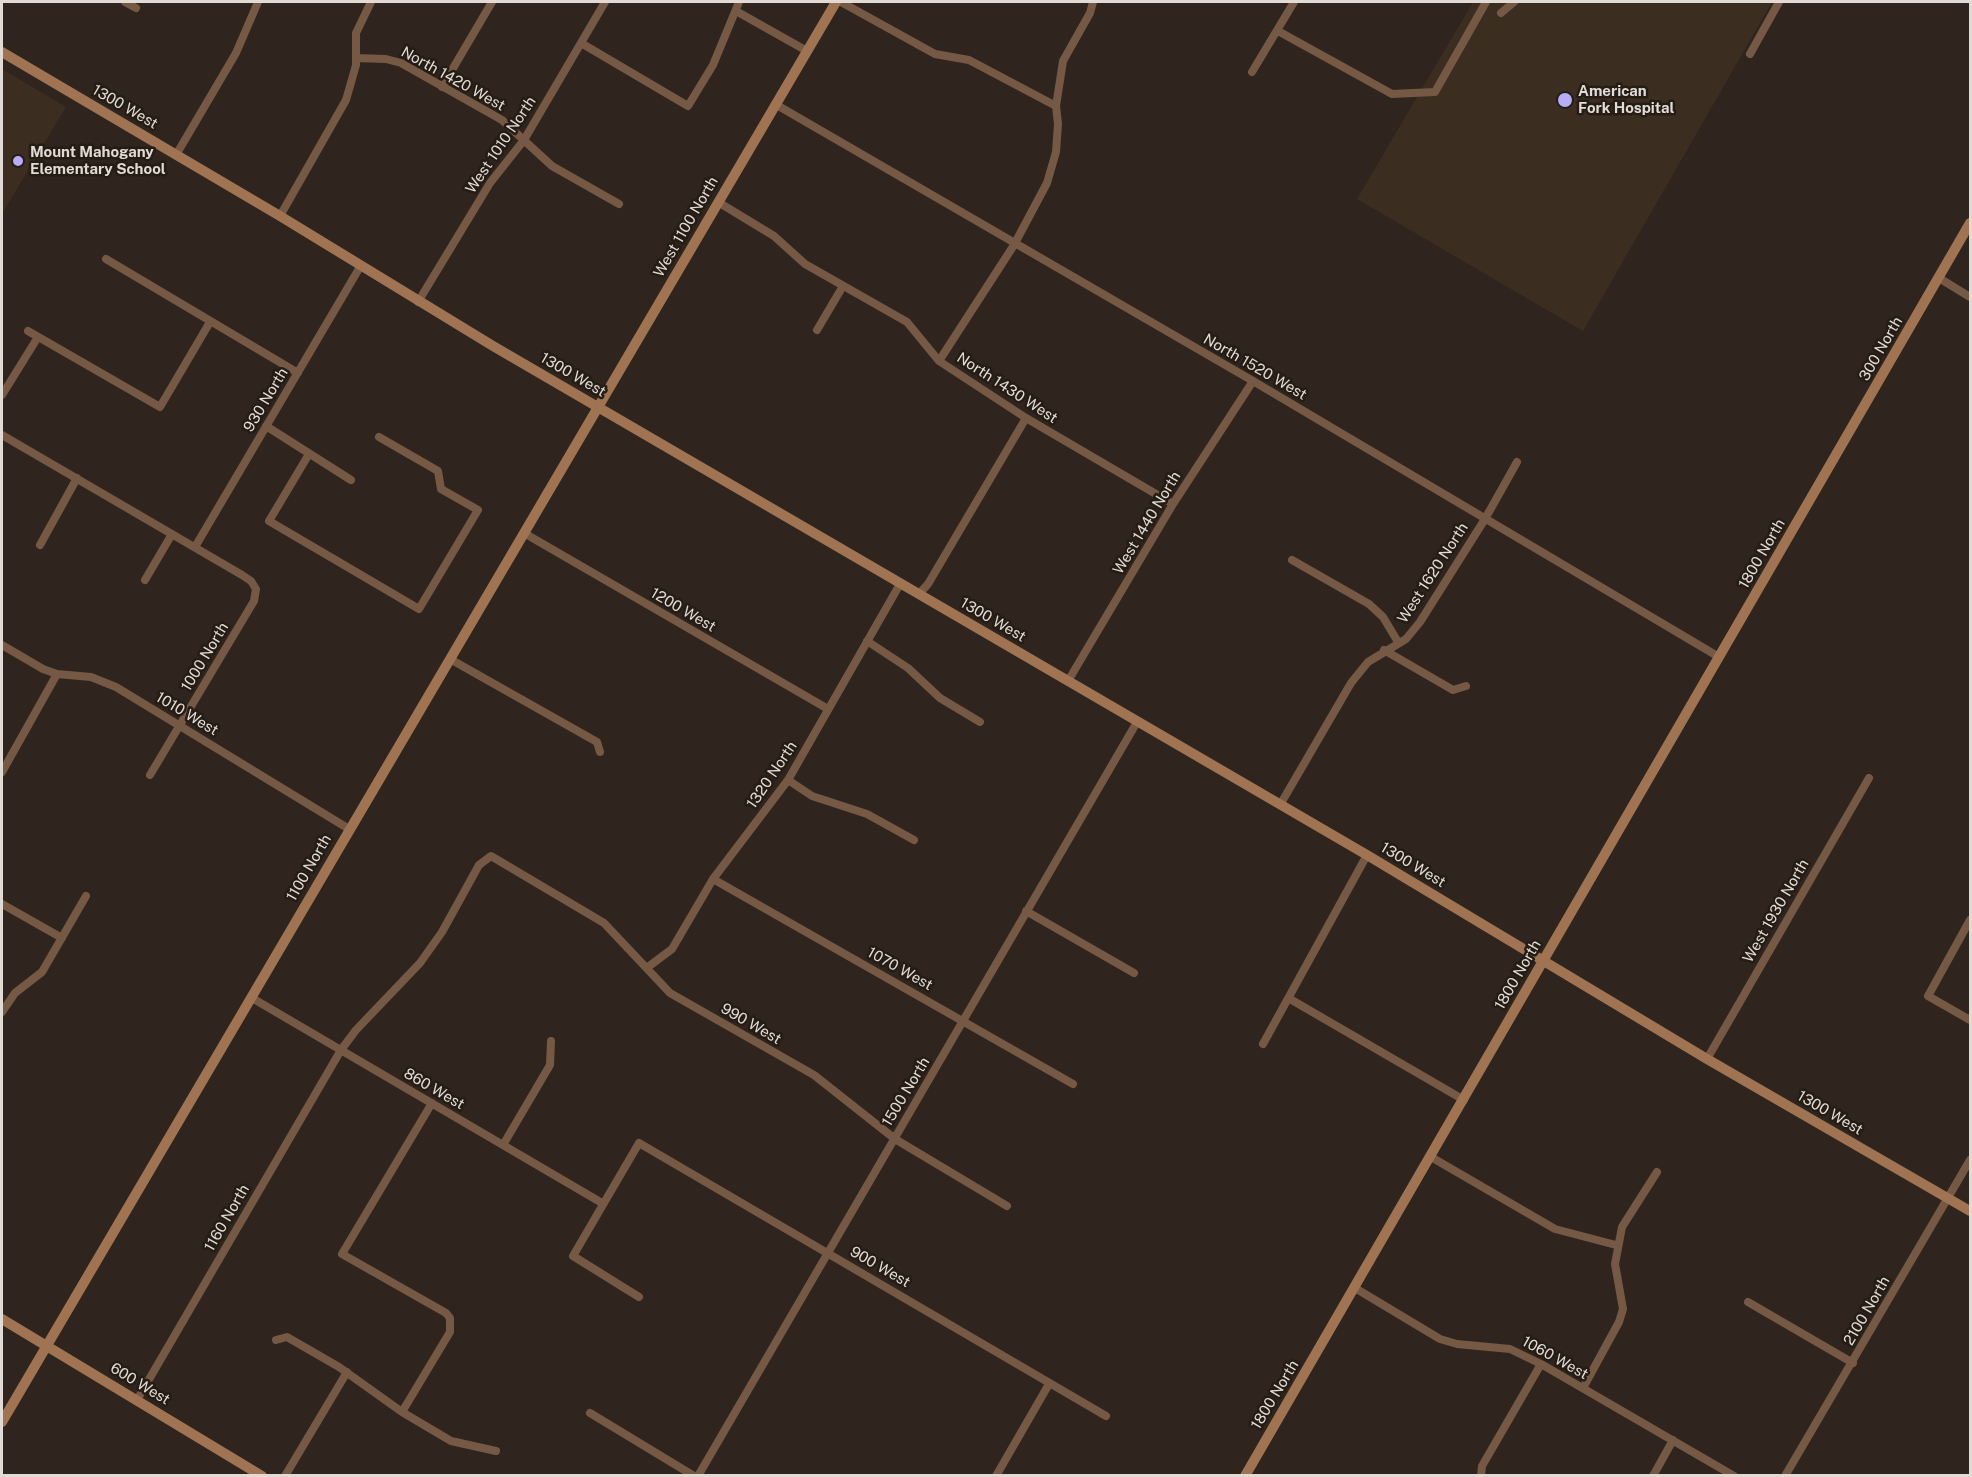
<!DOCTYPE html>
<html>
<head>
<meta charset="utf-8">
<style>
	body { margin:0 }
	#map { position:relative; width:1972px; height:1477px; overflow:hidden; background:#2f251e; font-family:"Public Sans",sans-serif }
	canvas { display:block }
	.frame { position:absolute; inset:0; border:3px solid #e1dad5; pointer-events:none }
</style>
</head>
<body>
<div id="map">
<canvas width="1972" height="1477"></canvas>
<div class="frame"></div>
</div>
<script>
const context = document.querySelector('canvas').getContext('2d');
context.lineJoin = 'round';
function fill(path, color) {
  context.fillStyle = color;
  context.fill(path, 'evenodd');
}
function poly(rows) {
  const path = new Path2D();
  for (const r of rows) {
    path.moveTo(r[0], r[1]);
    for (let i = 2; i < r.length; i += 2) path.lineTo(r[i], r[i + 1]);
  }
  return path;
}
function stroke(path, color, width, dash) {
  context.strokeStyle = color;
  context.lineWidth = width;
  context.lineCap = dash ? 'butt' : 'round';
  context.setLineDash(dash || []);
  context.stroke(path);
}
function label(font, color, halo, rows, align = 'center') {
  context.font = font + ' "Public Sans",sans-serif';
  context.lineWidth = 5;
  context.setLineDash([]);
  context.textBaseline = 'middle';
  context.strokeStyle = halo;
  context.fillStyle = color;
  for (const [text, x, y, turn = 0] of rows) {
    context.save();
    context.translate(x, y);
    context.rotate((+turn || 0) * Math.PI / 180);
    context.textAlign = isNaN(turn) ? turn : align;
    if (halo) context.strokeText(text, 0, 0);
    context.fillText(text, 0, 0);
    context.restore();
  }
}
fill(poly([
	[1473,2,1772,2,1583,331,1357,199],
	[2,69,66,107,2,214]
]), '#3c2d21');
stroke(poly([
	[125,2,136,8],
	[841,2,935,54,969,60,1056,106],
	[736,11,807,51],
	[1501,13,1514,2],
	[1278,31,1392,94,1435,92,1486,2],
	[581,43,688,106,713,65,739,2],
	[1750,54,1779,2],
	[356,58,386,59,401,63,502,120,552,166,619,204],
	[1252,72,1294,2],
	[442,87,492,2],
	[775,104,1253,381,1719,657],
	[176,155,236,53,258,2],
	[718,202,774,236,805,264,907,322,939,361,1026,418,1173,504],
	[280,216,346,100,356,65,356,33,371,2],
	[106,259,298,373],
	[1939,278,1970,297],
	[418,302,490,183,524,140,605,2],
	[817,330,843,286],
	[28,331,160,407,210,322],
	[939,361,1014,245,1047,183,1056,152,1058,124,1056,106,1063,61,1090,13,1093,2],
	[2,395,38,337],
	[266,426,351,480],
	[2,435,242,575,251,581,256,589,254,601,150,775],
	[309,454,269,521,419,609,478,510,441,489,438,471,379,437],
	[524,533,828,709],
	[40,545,77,478],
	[195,547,360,267],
	[1292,560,1369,604,1383,617,1398,642],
	[145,580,172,534],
	[919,594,928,584,1026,418],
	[867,641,908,668,940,698,980,722],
	[2,645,43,669,57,674,91,677,116,687,349,829],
	[1384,650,1453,690,1466,686],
	[450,659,597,742,600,752],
	[1068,681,1173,504,1253,381],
	[2,772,57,674],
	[788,780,812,796,867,814,914,840],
	[1280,805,1351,683,1368,662,1406,639,1420,622,1485,519,1517,462],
	[713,879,1073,1084],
	[2,904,62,938],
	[1026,911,1134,973],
	[1970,920,1928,996,1970,1020],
	[648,967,672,949,713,879,788,780,900,584],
	[252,998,602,1203],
	[1290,999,1464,1100],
	[2,1012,15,993,42,972,86,896],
	[1263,1044,1367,855],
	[1707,1059,1869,778],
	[503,1145,550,1065,551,1041],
	[1431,1157,1555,1229,1616,1245],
	[1355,1288,1440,1339,1457,1344,1510,1349,1541,1364,1734,1476],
	[639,1297,573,1256,639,1143,1106,1416],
	[1748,1302,1853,1363],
	[276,1340,287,1337,339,1367,402,1412,451,1441,496,1451],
	[1583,1388,1619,1322,1623,1309,1615,1264,1622,1227,1657,1172],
	[137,1400,341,1050,356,1030,420,963,442,932,479,865,491,856,604,923,670,993,814,1075,895,1139,1007,1206],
	[402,1412,450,1332,450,1318,446,1313,342,1254,432,1103],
	[590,1413,694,1476],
	[285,1476,347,1372],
	[698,1476,1137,722],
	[996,1476,1049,1384],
	[1481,1476,1482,1466,1541,1364],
	[1653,1476,1673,1440],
	[1785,1476,1970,1160]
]), '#755944', 8);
stroke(poly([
	[2,52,280,216,493,346,1367,855,1707,1059,1970,1211],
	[2,1319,262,1476],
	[2,1422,836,2],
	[1245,1476,1970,223]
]), '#a07452', 10);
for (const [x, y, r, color] of [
	[1565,100,8,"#b6acf8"],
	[18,161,6,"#b6acf8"]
]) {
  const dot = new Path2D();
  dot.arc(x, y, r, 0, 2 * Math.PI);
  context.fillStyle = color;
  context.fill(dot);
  stroke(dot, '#251c14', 2);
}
label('15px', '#e1dad5', '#251c14', [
	["North 1420 West",453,79,29],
	["1300 West",125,107,30],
	["West 1010 North",501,145,-56],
	["West 1100 North",686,227,-60],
	["300 North",1881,349,-60],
	["North 1520 West",1255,367,30],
	["1300 West",573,375,30],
	["North 1430 West",1007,388,33],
	["930 North",266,400,-59],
	["West 1440 North",1147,523,-59],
	["1800 North",1762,554,-60],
	["West 1620 North",1433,573,-57],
	["1200 West",683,610,30],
	["1300 West",993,620,30],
	["1000 North",205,657,-59],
	["1010 West",187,714,31],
	["1320 North",772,775,-56],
	["1300 West",1413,865,31],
	["1100 North",309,868,-60],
	["West 1930 North",1776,911,-60],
	["1070 West",900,969,29],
	["1800 North",1518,975,-60],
	["990 West",751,1024,30],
	["860 West",434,1089,30],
	["1500 North",906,1092,-59],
	["1300 West",1830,1113,30],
	["1160 North",227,1218,-60],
	["900 West",880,1267,30],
	["2100 North",1867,1311,-60],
	["1060 West",1555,1358,29],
	["600 West",140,1384,31],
	["1800 North",1275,1395,-59]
]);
label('bold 15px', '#e1dad5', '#251c14', [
	["American",1578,91],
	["Fork Hospital",1578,108],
	["Mount Mahogany",30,152],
	["Elementary School",30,169]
], 'left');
</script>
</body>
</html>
